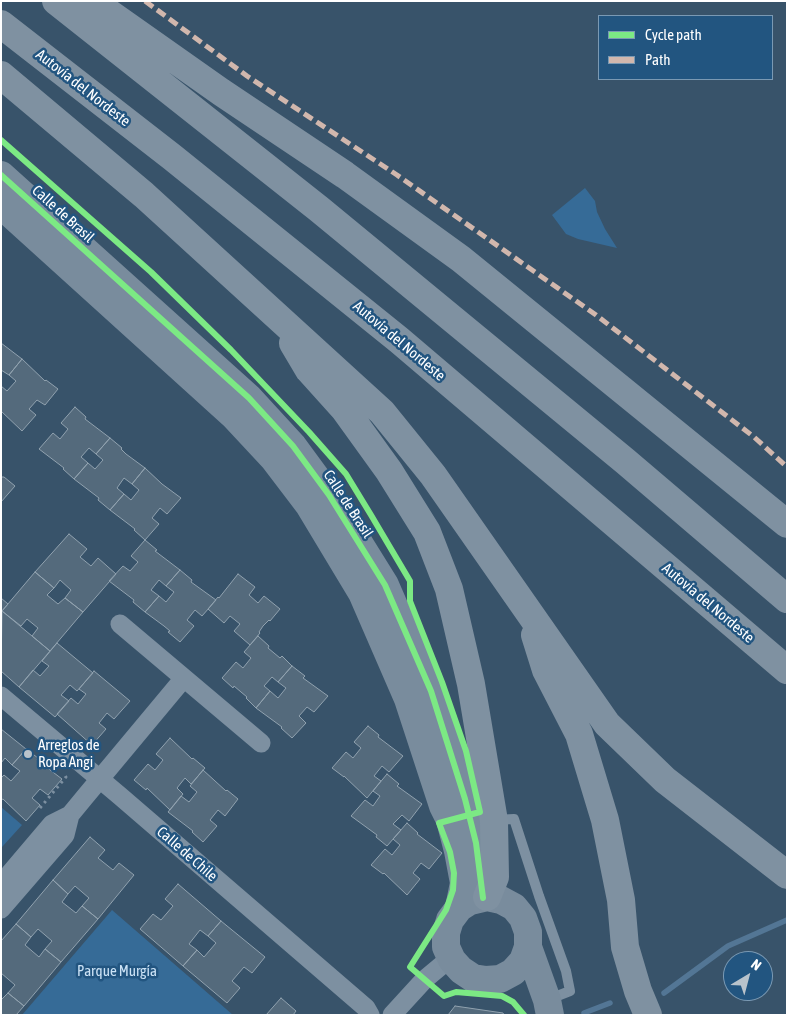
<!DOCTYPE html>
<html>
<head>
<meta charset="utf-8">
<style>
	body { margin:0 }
	#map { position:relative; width:788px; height:1016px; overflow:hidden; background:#38536a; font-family:"Asap Condensed",sans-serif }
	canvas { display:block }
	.frame { position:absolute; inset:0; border:2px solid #fff; pointer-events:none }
	.legend { position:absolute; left:598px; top:15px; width:175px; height:65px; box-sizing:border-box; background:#225580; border:1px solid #7a99b3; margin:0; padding:6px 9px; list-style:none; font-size:15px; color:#fff }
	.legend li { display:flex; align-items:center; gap:10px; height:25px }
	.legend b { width:25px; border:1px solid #7a99b3 }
	.north { position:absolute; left:723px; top:951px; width:50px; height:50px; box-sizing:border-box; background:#225580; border:1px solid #7a99b3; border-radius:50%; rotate:37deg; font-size:14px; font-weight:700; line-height:20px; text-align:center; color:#fff }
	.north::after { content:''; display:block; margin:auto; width:18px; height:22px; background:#b9c3cb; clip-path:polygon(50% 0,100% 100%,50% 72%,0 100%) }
</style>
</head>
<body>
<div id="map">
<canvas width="788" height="1016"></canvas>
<div class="frame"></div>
<ul class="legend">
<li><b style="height:6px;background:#7ce984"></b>Cycle path</li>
<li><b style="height:6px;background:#d1b7ad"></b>Path</li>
</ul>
<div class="north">N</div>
</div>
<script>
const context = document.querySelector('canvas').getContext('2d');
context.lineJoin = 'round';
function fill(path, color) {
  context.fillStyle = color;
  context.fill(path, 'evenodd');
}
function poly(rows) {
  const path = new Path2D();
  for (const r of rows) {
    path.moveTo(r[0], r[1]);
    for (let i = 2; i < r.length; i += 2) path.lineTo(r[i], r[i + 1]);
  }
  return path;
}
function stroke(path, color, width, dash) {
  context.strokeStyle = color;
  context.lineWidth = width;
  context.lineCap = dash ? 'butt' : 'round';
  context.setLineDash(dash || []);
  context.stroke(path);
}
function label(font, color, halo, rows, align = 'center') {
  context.font = font + ' "Asap Condensed",sans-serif';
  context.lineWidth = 5;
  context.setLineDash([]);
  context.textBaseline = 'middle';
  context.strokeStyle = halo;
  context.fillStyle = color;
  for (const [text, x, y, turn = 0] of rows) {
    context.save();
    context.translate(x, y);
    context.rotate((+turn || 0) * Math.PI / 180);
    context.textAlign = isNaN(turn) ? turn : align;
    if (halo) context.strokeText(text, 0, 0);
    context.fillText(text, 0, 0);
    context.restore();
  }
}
fill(poly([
	[585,188,595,201,597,212,605,229,617,248,578,239,566,234,552,215],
	[1,807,22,825,2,847,1,847],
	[112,910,233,1015,22,1015]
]), '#366b97');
stroke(poly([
	[664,993,728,946,787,920],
	[584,1013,610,1003]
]), '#537695', 5.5);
const building = poly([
	[1,343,22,359,9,375,1,370,1,343],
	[22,359,45,381,46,380,58,389,45,405,37,400,29,409,36,415,22,431,1,411,1,386,7,391,16,381,9,375,22,359],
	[75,407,86,417,85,419,110,438,96,454,89,448,81,457,88,463,74,479,63,469,64,468,39,449,53,433,60,439,68,429,61,423,75,407],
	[110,438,122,448,121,449,126,454,145,468,132,484,124,478,117,488,124,494,110,510,98,500,99,498,74,479,88,463,95,469,103,460,96,454,110,438],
	[145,468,162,484,181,498,167,514,160,508,152,518,159,524,145,540,134,530,135,529,110,510,124,494,131,500,139,490,132,484,145,468],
	[1,477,4,477,15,486,1,502,1,477],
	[69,534,87,549,80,557,91,566,98,558,116,574,83,612,65,598,71,590,60,580,54,588,35,572,69,534],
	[145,540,157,550,155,551,180,570,166,586,159,580,151,590,159,596,145,612,133,602,134,600,109,581,123,566,130,571,138,562,131,556,145,540],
	[180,570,192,580,191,582,216,600,202,616,195,610,187,620,194,626,180,642,168,632,170,631,164,626,145,612,159,596,166,602,174,592,166,586,180,570],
	[35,572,54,588,47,595,58,604,65,598,83,612,50,651,32,636,38,628,27,619,21,626,2,611,35,572],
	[238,574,255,587,249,595,258,603,264,596,280,609,270,621,269,620,263,626,259,632,260,633,250,645,234,631,240,624,230,616,224,623,208,609,218,597,219,598,238,574],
	[1,598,8,604,1,612,1,598],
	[2,611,50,651,19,687,1,671,2,611],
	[258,636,269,646,268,648,280,658,282,656,292,666,278,682,272,677,264,686,270,691,256,708,246,698,247,697,241,692,234,686,233,688,222,678,236,662,243,668,251,658,244,652,258,636],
	[57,643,93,673,77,691,70,685,61,695,69,701,55,717,19,687,33,670,40,676,49,666,42,661,57,643],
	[292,666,305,676,303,678,328,696,314,712,307,707,299,716,306,723,292,738,281,728,282,727,256,708,270,691,278,698,286,688,278,682,292,666],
	[94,671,130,701,114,719,107,713,99,723,106,729,92,745,57,714,71,698,78,704,86,694,79,689,94,671],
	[368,726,379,735,378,737,403,756,389,772,382,766,374,776,381,781,367,798,344,776,344,777,332,768,346,752,353,758,361,748,354,742,368,726],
	[1,729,26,749,12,765,5,758,1,763,1,729],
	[170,738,192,759,193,758,205,768,191,784,185,778,177,788,183,794,170,810,147,788,146,790,134,780,148,764,155,770,163,760,156,754,170,738],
	[26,749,38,758,37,760,62,779,48,795,40,789,32,798,40,805,26,821,3,799,1,800,1,778,4,775,11,781,20,771,12,765,26,749],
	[203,770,226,791,227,790,238,799,225,816,218,810,210,820,217,826,203,842,192,832,193,831,168,812,181,796,189,802,197,792,190,786,203,770],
	[387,774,399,784,397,786,422,804,409,821,402,815,393,824,401,830,387,846,376,837,377,835,351,816,365,800,373,806,380,796,373,791,387,774],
	[407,823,418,833,417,834,442,853,429,869,421,863,413,873,420,879,407,895,384,873,383,874,371,865,385,849,392,855,400,845,393,839,407,823],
	[90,837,105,850,98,858,113,870,119,863,134,875,98,919,82,906,89,898,75,886,68,894,53,880,90,837],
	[53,880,68,894,62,902,76,913,82,906,98,919,61,962,45,949,52,941,38,929,31,937,16,924,53,880],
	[178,884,221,921,208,936,200,930,189,944,197,950,183,966,140,929,153,914,161,920,173,906,165,899,178,884],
	[221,921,265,957,252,973,244,967,232,981,240,988,227,1003,183,966,197,950,204,957,216,943,208,936,221,921],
	[16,924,31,937,25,945,39,957,45,949,61,962,24,1006,8,993,15,985,1,973,1,941,16,924],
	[8,993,24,1006,16,1015,1,1015,1,1000,8,993],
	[281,998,296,1011,293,1015,266,1015,281,998],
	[455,1006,503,1013,504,1015,448,1015,455,1006]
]);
fill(building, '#546a7c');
stroke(building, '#91a2af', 1);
stroke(poly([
	[40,808,66,777,64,775]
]), '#7d90a1', 3, [2.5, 4]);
stroke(poly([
	[495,820,514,819,539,896,566,971,570,991,547,1000]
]), '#7d90a1', 10);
stroke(poly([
	[120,624,261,743],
	[1,696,120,796,366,1008,370,1015],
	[1,884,52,824,70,815],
	[1,909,65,835,70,815,84,798,184,678],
	[392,1015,424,980,442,965,452,960]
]), '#7d90a1', 19);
stroke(poly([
	[1,175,249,398,293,446,329,495,385,585,431,691,465,799,476,843,483,898],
	[1,205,233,415,274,459,309,505,362,593,408,699,443,806,450,820,458,851,464,883,459,908],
	[528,947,523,961,513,972,500,979,486,980,473,978,461,970,452,960,446,947,446,933,450,920,459,908,470,901,487,897,501,900,514,907,523,918,528,932,528,947,547,1000,550,1015]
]), '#798c9d', 28);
stroke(poly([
	[56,1,319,209,625,461,787,599],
	[92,1,221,92,345,175,461,259,787,524],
	[1,24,172,157,399,340,787,670],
	[1,75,144,195,382,412,433,475,607,724,665,780,787,875],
	[293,343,309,370,345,410,389,471,427,532,449,589,471,684,494,821,495,877,487,897],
	[535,635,546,670,579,734,605,820,621,900,625,947,638,991,648,1015]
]), '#7f91a1', 28);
stroke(poly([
	[145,1,247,76,397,175,596,315,754,437,787,467]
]), '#d1b7ad', 5, [10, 5]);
stroke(poly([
	[1,140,151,272,231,350,309,432,346,474,371,515,410,581,410,601,442,682,466,751,480,812,439,823,450,852,454,873,453,890,446,910,410,967,444,996,456,992,502,996,513,1002,524,1015],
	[1,175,249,398,293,446,329,495,385,585,431,691,465,799,476,843,483,898]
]), '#7ce984', 6);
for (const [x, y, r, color] of [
	[28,754,5,"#b9c3cb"]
]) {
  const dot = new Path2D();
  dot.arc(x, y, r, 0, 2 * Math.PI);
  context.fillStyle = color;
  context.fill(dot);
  stroke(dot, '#225580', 2);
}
label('15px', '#fff', '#225580', [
	["Autovía del Nordeste",83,88,38],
	["Calle de Brasil",63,214,42],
	["Autovía del Nordeste",399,341,40],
	["Calle de Brasil",348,504,57],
	["Autovía del Nordeste",708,603,40],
	["Calle de Chile",187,854,41]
]);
label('15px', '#fff', '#225580', [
	["Arreglos de",38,745],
	["Ropa Angi",38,762]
], 'left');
label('15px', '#cce3f6', '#225580', [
	["Parque Murgía",117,971]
]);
</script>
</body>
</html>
